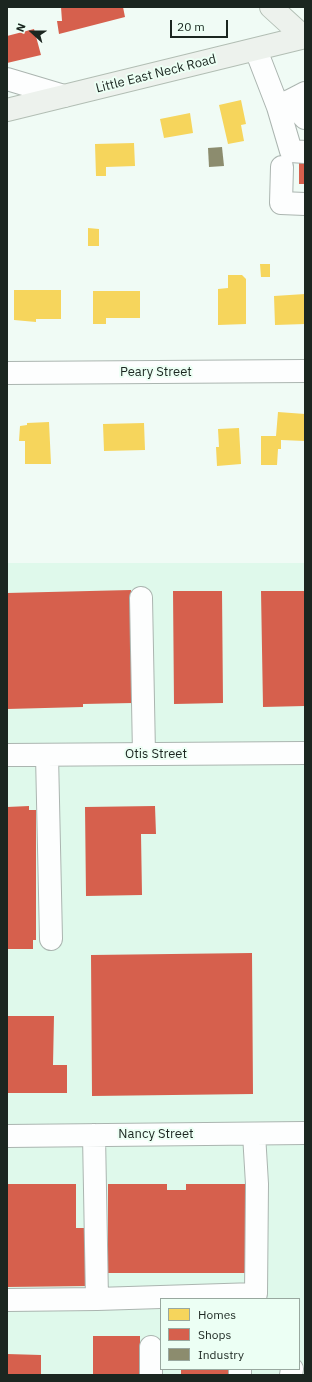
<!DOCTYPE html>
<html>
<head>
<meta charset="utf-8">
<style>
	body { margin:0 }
	#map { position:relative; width:312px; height:1382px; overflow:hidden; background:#f0fbf5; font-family:"IBM Plex Sans",sans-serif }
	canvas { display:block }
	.frame { position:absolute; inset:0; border:8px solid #1b2620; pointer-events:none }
	.legend { position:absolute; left:160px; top:1298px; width:140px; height:72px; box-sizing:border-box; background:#ecfff4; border:1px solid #98a89f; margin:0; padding:5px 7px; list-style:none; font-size:12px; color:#1b2620 }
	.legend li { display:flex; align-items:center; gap:8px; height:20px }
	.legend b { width:20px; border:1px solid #98a89f }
	.north { position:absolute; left:12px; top:12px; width:40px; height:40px; -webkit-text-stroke:3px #ecfff4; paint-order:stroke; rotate:291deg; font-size:11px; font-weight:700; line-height:16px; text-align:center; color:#1b2620 }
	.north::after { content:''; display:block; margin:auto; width:14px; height:18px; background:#1b2620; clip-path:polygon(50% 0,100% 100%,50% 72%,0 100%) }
	.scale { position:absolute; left:170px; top:20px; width:58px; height:18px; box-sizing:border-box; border:2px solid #1b2620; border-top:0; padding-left:5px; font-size:12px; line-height:14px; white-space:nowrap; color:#1b2620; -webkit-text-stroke:3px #ecfff4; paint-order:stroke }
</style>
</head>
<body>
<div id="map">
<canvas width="312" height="1382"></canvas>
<div class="frame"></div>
<ul class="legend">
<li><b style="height:11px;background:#f6d55c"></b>Homes</li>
<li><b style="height:11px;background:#d6604d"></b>Shops</li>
<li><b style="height:11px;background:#8c8c6e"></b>Industry</li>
</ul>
<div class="north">N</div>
<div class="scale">20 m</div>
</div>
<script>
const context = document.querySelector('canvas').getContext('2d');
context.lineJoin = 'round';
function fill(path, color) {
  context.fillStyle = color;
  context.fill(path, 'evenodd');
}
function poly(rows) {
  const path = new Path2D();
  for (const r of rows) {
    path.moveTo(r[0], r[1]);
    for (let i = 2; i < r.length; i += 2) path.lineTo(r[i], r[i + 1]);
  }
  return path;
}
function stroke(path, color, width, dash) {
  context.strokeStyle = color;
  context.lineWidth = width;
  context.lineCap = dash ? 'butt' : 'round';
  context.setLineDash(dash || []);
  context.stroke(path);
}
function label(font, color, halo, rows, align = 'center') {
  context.font = font + ' "IBM Plex Sans",sans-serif';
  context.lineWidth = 4;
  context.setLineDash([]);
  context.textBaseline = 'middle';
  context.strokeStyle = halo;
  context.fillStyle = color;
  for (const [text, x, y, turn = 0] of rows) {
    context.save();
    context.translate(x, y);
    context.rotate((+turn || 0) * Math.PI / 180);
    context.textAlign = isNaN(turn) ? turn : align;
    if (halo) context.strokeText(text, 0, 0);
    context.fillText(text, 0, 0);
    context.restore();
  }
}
fill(poly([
	[7,563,305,563,305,1375,7,1375],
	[161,1299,299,1299,299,1369,161,1369]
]), '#dff9eb');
fill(poly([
	[241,100,246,124,241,125,244,141,228,144,219,105],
	[190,113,193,133,164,138,160,119],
	[134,143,135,166,106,167,106,176,96,176,95,144],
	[88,228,99,229,99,246,88,246],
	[260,264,270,264,270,277,261,277],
	[228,275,242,275,246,279,246,324,218,325,218,289,228,288],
	[14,290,61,290,61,319,36,319,36,322,14,320],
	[93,291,140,291,140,318,106,318,106,324,93,324],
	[305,294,305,324,275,325,274,296],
	[278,412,305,414,305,441,281,440,281,449,278,449,277,465,261,465,261,436,276,436],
	[49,422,51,464,25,464,25,441,19,441,20,426,27,425,27,423],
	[144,423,145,450,104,451,103,424],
	[239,428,241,464,217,466,216,447,219,447,218,429]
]), '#f6d55c');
fill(poly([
	[61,7,123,7,125,17,59,34,57,21,62,21],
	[34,29,41,55,7,63,7,36],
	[299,157,305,157,305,184,299,184],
	[131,590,133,703,83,704,83,707,7,709,7,593],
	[173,591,222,591,223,703,174,704],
	[261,591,305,591,305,706,263,707],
	[29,806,29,810,36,810,36,940,33,940,33,949,7,949,7,807],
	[155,806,156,834,141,834,142,895,86,896,85,807],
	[252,953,253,1094,92,1096,91,955],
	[7,1016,54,1016,53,1065,67,1065,67,1093,7,1093],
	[7,1184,76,1184,76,1228,89,1228,89,1286,7,1287],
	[108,1184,167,1184,167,1190,186,1190,186,1184,250,1184,250,1273,108,1273],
	[93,1336,140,1336,140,1375,93,1375],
	[7,1354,41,1355,41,1375,7,1375],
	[181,1369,229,1369,229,1375,181,1375]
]), '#d6604d');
fill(poly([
	[222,147,224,166,209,167,208,148]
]), '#8c8c6e');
const minor = poly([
	[256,50,278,107,291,151,305,152],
	[7,79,64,96],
	[289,101,305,118],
	[278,107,305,93],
	[282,167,281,203,305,204],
	[7,373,305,371],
	[141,598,144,754],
	[7,755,305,753],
	[47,755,51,939],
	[7,1136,305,1133],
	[97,1299,256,1294,257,1184,254,1134],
	[7,1300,97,1299,94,1135],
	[151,1375,151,1347],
	[240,1375,240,1369],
	[291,1375,292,1369]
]);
const major = poly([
	[271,7,305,38],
	[7,110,305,37]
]);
stroke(minor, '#abb5b0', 24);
stroke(major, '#b2beb4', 24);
stroke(minor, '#fdfefe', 22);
stroke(major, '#edf2ed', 22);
label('13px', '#1b2620', '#ecfff4', [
	["Little East Neck Road",156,74,-14],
	["Peary Street",156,372],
	["Otis Street",156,754],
	["Nancy Street",156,1134]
]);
</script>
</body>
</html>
